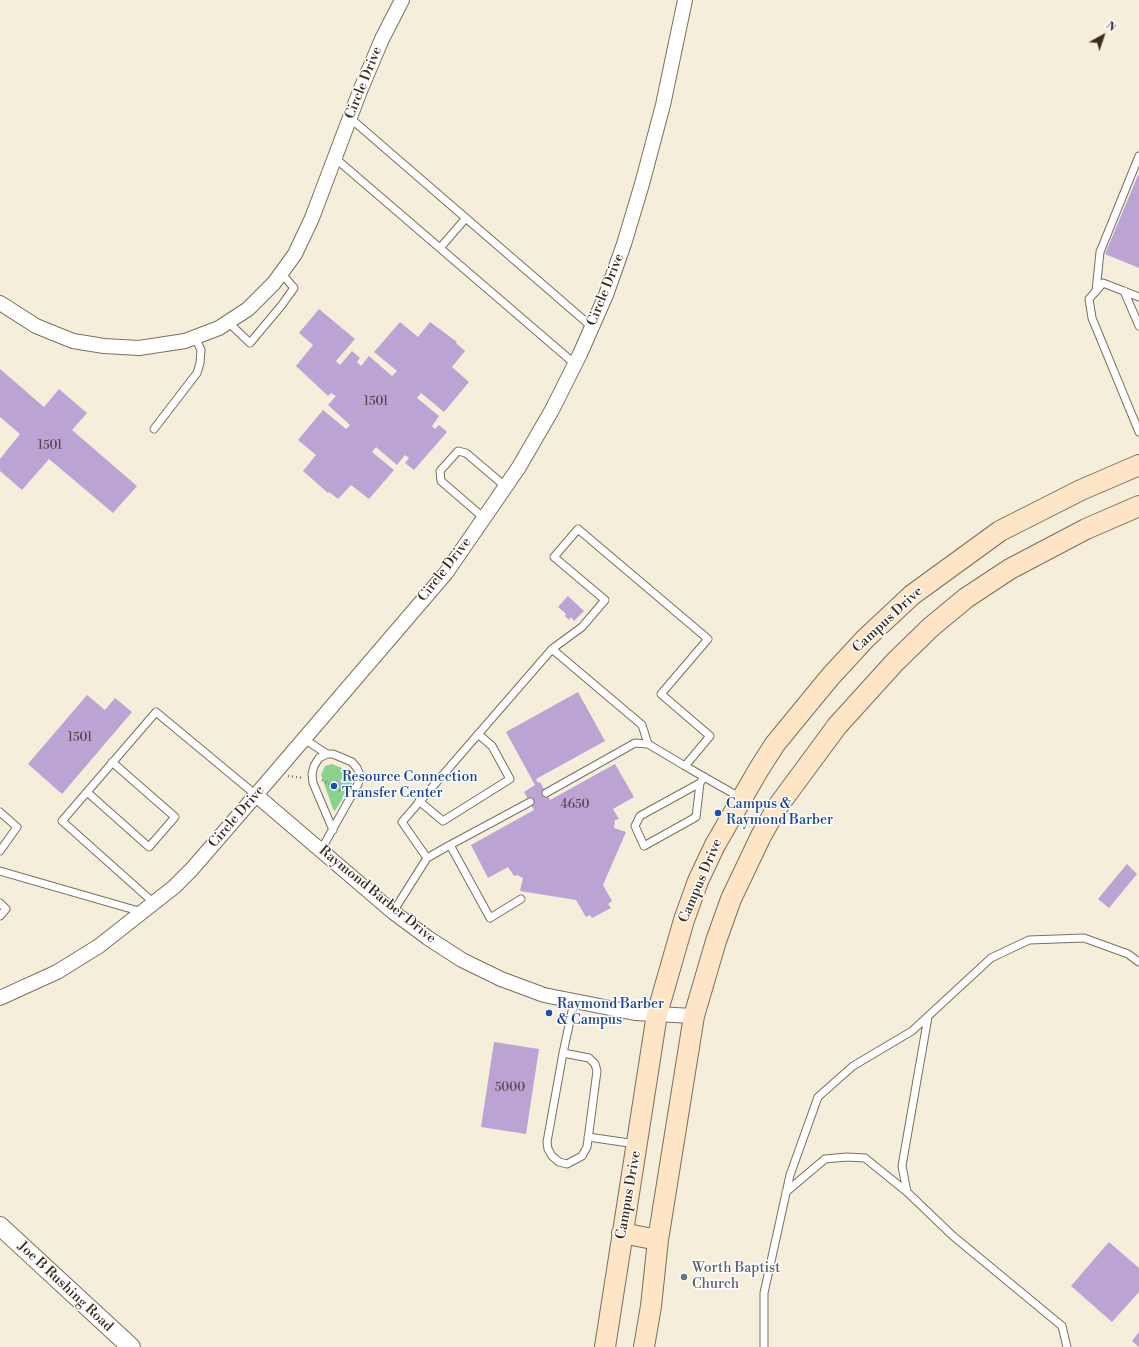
<!DOCTYPE html>
<html>
<head>
<meta charset="utf-8">
<style>
	body { margin:0 }
	#map { position:relative; width:1139px; height:1347px; overflow:hidden; background:#f4eedb; font-family:"Libre Bodoni",serif }
	canvas { display:block }
	.north { position:absolute; left:1083px; top:16px; width:40px; height:40px; -webkit-text-stroke:3px #fff; paint-order:stroke; rotate:40deg; font-size:11px; font-weight:700; line-height:16px; text-align:center; color:#3b2a1e }
	.north::after { content:''; display:block; margin:auto; width:14px; height:18px; background:#3b2a1e; clip-path:polygon(50% 0,100% 100%,50% 72%,0 100%) }
</style>
</head>
<body>
<div id="map">
<canvas width="1139" height="1347"></canvas>
<div class="north">N</div>
</div>
<script>
const context = document.querySelector('canvas').getContext('2d');
context.lineJoin = 'round';
function fill(path, color) {
  context.fillStyle = color;
  context.fill(path, 'evenodd');
}
function poly(rows) {
  const path = new Path2D();
  for (const r of rows) {
    path.moveTo(r[0], r[1]);
    for (let i = 2; i < r.length; i += 2) path.lineTo(r[i], r[i + 1]);
  }
  return path;
}
function stroke(path, color, width, dash) {
  context.strokeStyle = color;
  context.lineWidth = width;
  context.lineCap = dash ? 'butt' : 'round';
  context.setLineDash(dash || []);
  context.stroke(path);
}
function label(font, color, halo, rows, align = 'center') {
  context.font = font + ' "Libre Bodoni",serif';
  context.lineWidth = 3;
  context.setLineDash([]);
  context.textBaseline = 'middle';
  context.strokeStyle = halo;
  context.fillStyle = color;
  for (const [text, x, y, turn = 0] of rows) {
    context.save();
    context.translate(x, y);
    context.rotate((+turn || 0) * Math.PI / 180);
    context.textAlign = isNaN(turn) ? turn : align;
    if (halo) context.strokeText(text, 0, 0);
    context.fillText(text, 0, 0);
    context.restore();
  }
}
fill(poly([
	[332,764,349,771,353,779,352,783,335,811,333,809,321,775,325,766]
]), '#8ad38f');
fill(poly([
	[1138,175,1139,176,1139,268,1105,254],
	[319,309,355,339,336,361,340,365,352,351,360,358,357,362,361,366,369,356,392,376,397,371,374,352,400,322,418,337,430,322,457,342,456,343,465,351,452,367,469,382,444,412,421,393,417,398,439,416,432,426,435,429,439,425,447,432,414,470,405,463,409,458,405,455,397,465,376,447,372,452,394,470,369,499,351,485,338,499,329,492,328,493,303,471,316,455,298,440,323,410,346,429,350,425,328,405,336,396,331,393,328,396,296,366,313,345,299,333],
	[0,369,44,407,59,389,87,413,72,430,137,486,113,513,49,459,22,490,0,471,0,459,20,434,0,417],
	[568,596,584,611,574,621,571,617,569,620,565,616,566,614,558,607],
	[578,692,605,741,536,779,538,783,540,782,550,800,615,764,634,797,613,809,619,819,615,820,614,828,626,832,603,885,612,901,608,904,611,908,592,918,590,915,586,917,576,900,520,891,523,878,517,875,514,876,508,867,488,878,471,845,534,810,524,792,535,785,506,732],
	[87,695,105,710,115,698,132,712,62,794,28,764],
	[337,780,342,783,340,786,335,783],
	[1127,864,1137,874,1109,908,1098,899],
	[494,1042,539,1049,526,1134,481,1127],
	[1109,1242,1139,1268,1139,1292,1112,1322,1071,1286],
	[1139,1332,1139,1347,1132,1341]
]), '#bba3d4');
const service = poly([
	[350,118,592,327],
	[335,158,575,364],
	[440,248,466,218],
	[1096,291,1100,252,1139,156],
	[1124,291,1139,326],
	[1139,297,1103,283,1089,299,1092,318,1139,432],
	[228,322,250,343,281,306,294,288,281,273],
	[154,429,197,373,200,363,201,350,195,337],
	[484,518,441,481,440,471,458,451,466,453,506,487],
	[552,649,642,725,648,744,685,766],
	[304,739,327,754,333,754,352,762,357,768,360,775,358,784,321,850],
	[327,754,319,758,314,766,312,774,313,783,333,830],
	[700,783,696,817,644,846,635,826,640,816,700,783,704,777],
	[87,792,149,847,175,817,112,762],
	[546,793,635,743,648,744],
	[419,801,443,821,510,779,492,746,478,734],
	[0,812,17,827,0,851],
	[450,845,530,802],
	[427,858,402,822,552,649,582,627,605,600,554,557,578,529,708,639,661,694,710,736,685,766,741,798],
	[0,871,142,912],
	[0,903,6,909,0,916],
	[154,903,62,821,156,712,256,795],
	[393,912,427,858,450,845,490,918,521,899],
	[928,1017,902,1166,907,1192,953,1236,1062,1326,1067,1347],
	[563,1053,589,1058,595,1064,597,1071,587,1147,582,1156,567,1164,559,1162,552,1156,548,1149,547,1142,563,1053,574,1002],
	[588,1137,636,1144],
	[786,1192,825,1159,847,1157,865,1158,907,1192],
	[764,1347,764,1293,790,1175,818,1097,853,1066,912,1031,991,958,1029,940,1084,938,1128,954,1139,962]
]);
const minor = poly([
	[0,303,36,326,73,341,104,346,139,348,185,341,219,328,248,309,274,283,295,254,312,218,360,91,382,39,402,0],
	[256,795,393,912,428,938,462,960,501,979,544,995,635,1013,694,1016],
	[0,998,57,972,99,946,174,887,192,869,256,795,446,573,484,518,519,467,552,410,580,354,606,295,624,244,642,184,663,105,685,0]
]);
const tertiary = poly([
	[0,1226,131,1347]
]);
const secondary = poly([
	[622,1233,658,1240],
	[605,1347,657,1014,684,920,698,881,715,845,759,769,775,744,830,677,865,639,912,595,1000,531,1081,490,1139,465],
	[644,1347,651,1306,658,1240,694,1016,716,941,731,899,761,836,778,806,837,726,895,662,931,627,966,598,1010,569,1086,529,1139,506]
]);
stroke(service, '#7c6f60', 9);
stroke(minor, '#7c6f60', 16);
stroke(tertiary, '#7c6f60', 20);
stroke(secondary, '#7c6f60', 22);
stroke(poly([
	[288,776,303,778],
	[322,780,342,792]
]), '#7c6f60', 2.5, [1, 3]);
stroke(service, '#fff', 7);
stroke(minor, '#fff', 14);
stroke(tertiary, '#fff', 18);
stroke(secondary, '#fde5c5', 20);
for (const [x, y, r, color] of [
	[334,786,4,"#1a4fb4"],
	[718,813,4,"#1a4fb4"],
	[549,1013,4,"#1a4fb4"],
	[684,1277,4,"#6b7280"]
]) {
  const dot = new Path2D();
  dot.arc(x, y, r, 0, 2 * Math.PI);
  context.fillStyle = color;
  context.fill(dot);
  stroke(dot, '#fff', 1.5);
}
label('12px', '#5b484c', null, [
	["1501",376,402],
	["1501",50,446],
	["1501",80,738],
	["4650",575,805],
	["5000",510,1088]
]);
label('14px', '#3b2a1e', '#fff', [
	["Circle Drive",364,83,-68],
	["Circle Drive",606,290,-68],
	["Circle Drive",445,570,-52],
	["Campus Drive",888,620,-43],
	["Circle Drive",237,817,-49],
	["Campus Drive",701,881,-67],
	["Raymond Barber Drive",377,895,39],
	["Campus Drive",629,1195,-80],
	["Joe B Rushing Road",65,1287,43]
]);
label('14px', '#164399', '#fff', [
	["Resource Connection",342,778],
	["Transfer Center",342,794],
	["Campus &",726,805],
	["Raymond Barber",726,821],
	["Raymond Barber",557,1005],
	["& Campus",557,1021]
], 'left');
label('14px', '#5b616d', '#fff', [
	["Worth Baptist",692,1269],
	["Church",692,1285]
], 'left');
</script>
</body>
</html>
